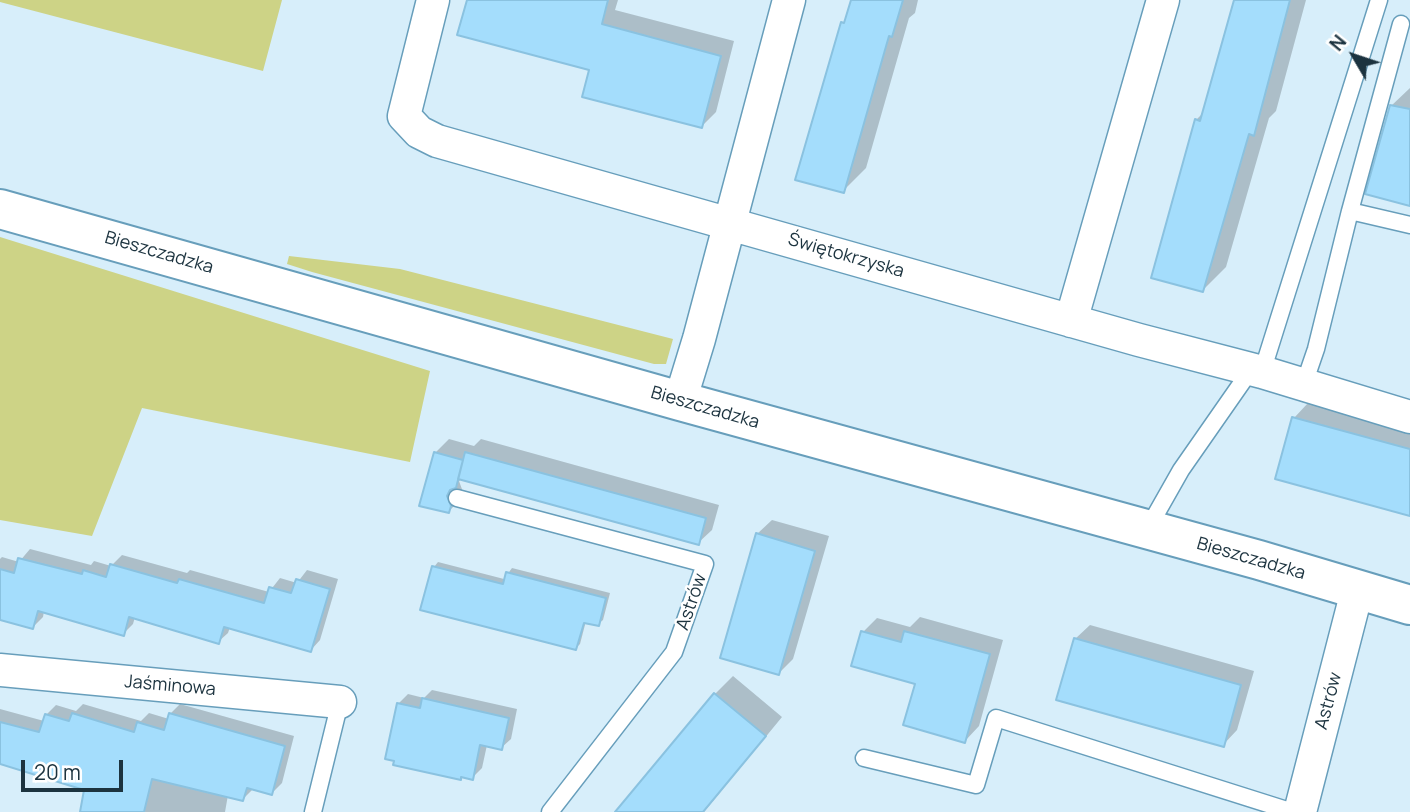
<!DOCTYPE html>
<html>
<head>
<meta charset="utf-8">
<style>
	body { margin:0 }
	#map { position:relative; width:1410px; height:812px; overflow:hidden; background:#d7eefa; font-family:Manrope,sans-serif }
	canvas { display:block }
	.north { position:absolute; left:1319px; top:21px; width:70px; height:70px; -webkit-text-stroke:5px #fff; paint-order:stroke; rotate:309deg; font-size:19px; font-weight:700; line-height:28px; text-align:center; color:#1c333f }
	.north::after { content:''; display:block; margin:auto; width:24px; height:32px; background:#1c333f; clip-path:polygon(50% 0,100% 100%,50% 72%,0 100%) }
	.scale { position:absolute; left:21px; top:760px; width:102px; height:32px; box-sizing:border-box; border:4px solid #1c333f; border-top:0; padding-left:9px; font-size:21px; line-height:24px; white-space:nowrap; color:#1c333f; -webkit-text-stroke:5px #fff; paint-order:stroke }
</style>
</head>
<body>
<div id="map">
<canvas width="1410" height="812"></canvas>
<div class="north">N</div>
<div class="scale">20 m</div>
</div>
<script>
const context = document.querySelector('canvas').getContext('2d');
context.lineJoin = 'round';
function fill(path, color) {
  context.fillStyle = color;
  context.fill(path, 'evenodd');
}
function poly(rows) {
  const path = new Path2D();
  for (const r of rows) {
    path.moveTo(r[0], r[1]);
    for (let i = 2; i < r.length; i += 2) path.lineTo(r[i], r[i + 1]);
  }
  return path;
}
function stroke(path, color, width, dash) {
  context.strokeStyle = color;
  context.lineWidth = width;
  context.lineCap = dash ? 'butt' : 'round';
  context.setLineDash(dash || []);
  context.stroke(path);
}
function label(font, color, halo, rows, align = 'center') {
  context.font = font + ' Manrope,sans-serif';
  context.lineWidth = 5;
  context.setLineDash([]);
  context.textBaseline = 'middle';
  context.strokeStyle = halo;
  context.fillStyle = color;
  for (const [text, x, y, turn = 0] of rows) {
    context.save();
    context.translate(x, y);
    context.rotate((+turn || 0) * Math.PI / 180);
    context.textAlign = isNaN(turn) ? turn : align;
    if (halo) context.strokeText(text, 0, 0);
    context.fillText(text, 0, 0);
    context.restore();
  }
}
fill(poly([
	[0,0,282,0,263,71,0,2],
	[0,237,430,371,410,462,142,408,92,536,0,520],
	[289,256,400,269,673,339,666,364,654,364,312,272,287,264]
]), '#cdd386');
fill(poly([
	[469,0,618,0,615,10,734,41,716,112,702,126],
	[851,0,918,0,915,13,909,18,866,168,843,191],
	[1236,0,1306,0,1276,111,1269,118,1226,267,1203,290,1196,120,1204,112],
	[1410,88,1410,204,1391,106],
	[1308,403,1410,431,1410,514,1294,418],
	[449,439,474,446,481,439,719,505,712,530,698,543,462,479,459,481,463,492,462,498,448,512,435,453],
	[772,520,829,536,793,659,779,673,757,534],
	[30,549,91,565,94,561,111,566,122,555,187,573,190,570,269,592,280,578,297,583,307,570,338,579,320,640,311,650,230,627,228,633,218,642,135,617,133,624,123,634,44,611,43,617,33,627,0,619,0,559,2,557,19,562],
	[438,562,504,579,512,568,610,593,603,620,598,624,586,621,580,644,576,648,434,567],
	[920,617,1003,640,979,726,965,741,917,683,863,632,877,618,910,627],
	[1090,625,1254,671,1237,730,1223,745,1075,639],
	[733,676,782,717,704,812,617,812,715,694],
	[432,690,517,709,511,739,501,748,487,745,482,768,472,778,463,776,460,779,399,703,408,694,424,698],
	[83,704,141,721,149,713,169,719,170,714,180,704,294,736,282,783,272,793,254,788,243,799,228,795,225,812,92,812,86,788,0,763,0,709,44,721,46,715,56,705,76,711]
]), '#0003');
const building = poly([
	[467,0,608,0,602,24,721,56,702,128,582,97,589,70,457,35,467,0],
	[851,0,903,0,892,37,889,36,844,193,795,180,841,22,844,23,851,0],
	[1234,0,1290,0,1254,136,1249,134,1203,292,1151,278,1195,119,1200,121,1234,0],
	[1390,105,1410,109,1410,206,1365,194,1390,105],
	[1292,417,1410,449,1410,516,1275,479,1292,417],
	[434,452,463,460,456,488,450,490,447,496,451,506,449,513,419,506,434,452],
	[465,452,706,518,699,545,458,479,465,452],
	[756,533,815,551,779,675,720,658,756,533],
	[18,558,82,574,83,570,106,577,110,564,177,583,179,579,264,603,269,587,291,593,296,579,330,589,311,652,224,627,219,644,129,617,124,636,38,611,33,629,0,620,0,569,14,573,18,558],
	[432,566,503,584,506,572,606,598,599,626,584,623,576,650,420,610,432,566],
	[861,631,901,642,904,631,990,654,965,743,903,725,915,684,851,666,861,631],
	[1074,638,1241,685,1224,747,1056,700,1074,638],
	[714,693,766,736,703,812,615,812,714,693],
	[422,698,509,718,502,750,480,745,473,780,461,777,461,780,393,765,394,761,385,759,397,703,420,708,422,698],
	[72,713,134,732,137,722,164,730,169,713,285,746,272,795,247,788,243,801,152,779,144,812,80,812,84,790,0,764,0,722,39,732,45,714,69,721,72,713]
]);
fill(building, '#a4ddfc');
stroke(building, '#8ac2e0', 2);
const service = poly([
	[1350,211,1410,225],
	[1262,372,1379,0],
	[1304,384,1316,349,1350,211,1401,24],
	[457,498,705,564,674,652,550,812],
	[1147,530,1181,470,1250,371],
	[864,758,976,785,996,718,1293,812],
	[313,812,340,702]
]);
const minor = poly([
	[433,0,404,116,419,132,437,141,1139,340,1262,372,1410,417],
	[1071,321,1163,0],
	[680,401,699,339,789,0],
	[0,670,340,702],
	[1300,812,1357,591]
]);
const tertiary = poly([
	[0,209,680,401,1259,560,1410,605]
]);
stroke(service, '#679ebb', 19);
stroke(minor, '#679ebb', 35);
stroke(tertiary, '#679ebb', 42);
stroke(service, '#fff', 16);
stroke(minor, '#fff', 32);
stroke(tertiary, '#fff', 38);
label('18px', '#1c333f', '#fff', [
	["Bieszczadzka",159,253,16],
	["Świętokrzyska",846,256,16],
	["Bieszczadzka",705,408,16],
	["Bieszczadzka",1251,559,16],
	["Astrów",692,602,-71],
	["Jaśminowa",170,686,5],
	["Astrów",1329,701,-75]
]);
</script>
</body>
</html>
